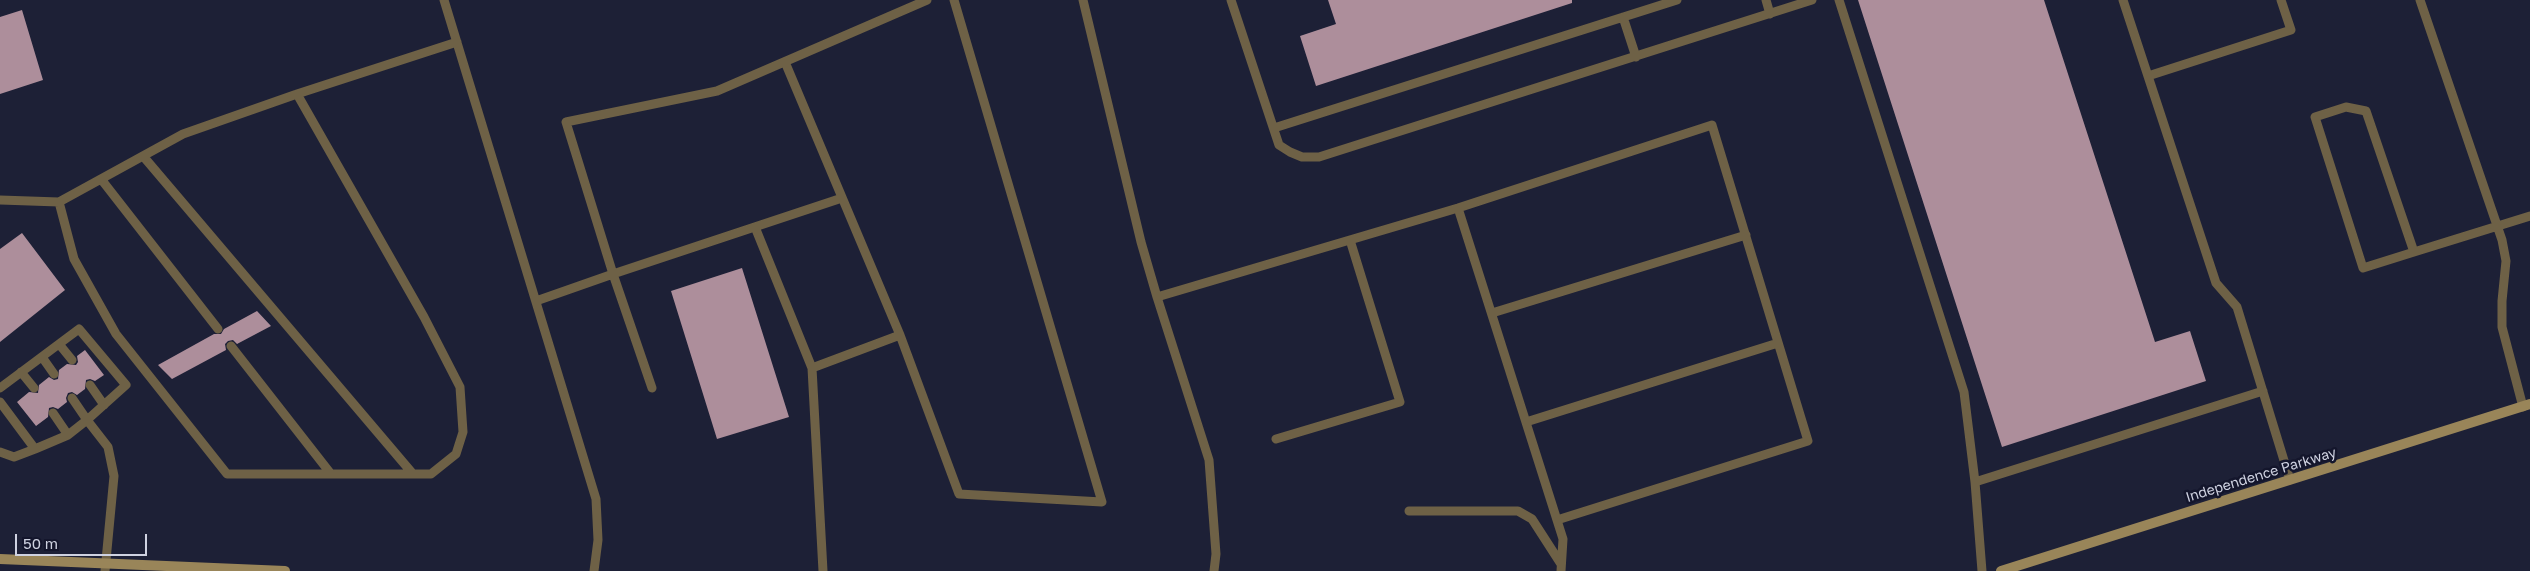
<!DOCTYPE html>
<html>
<head>
<meta charset="utf-8">
<style>
	body { margin:0 }
	#map { position:relative; width:2530px; height:571px; overflow:hidden; background:#1d2036; font-family:"Golos Text",sans-serif }
	canvas { display:block }
	.scale { position:absolute; left:15px; top:534px; width:132px; height:22px; box-sizing:border-box; border:2px solid #cfd2e1; border-top:0; padding-left:6px; font-size:15px; line-height:18px; white-space:nowrap; color:#cfd2e1; -webkit-text-stroke:4px #14162c; paint-order:stroke }
</style>
</head>
<body>
<div id="map">
<canvas width="2530" height="571"></canvas>
<div class="scale">50 m</div>
</div>
<script>
const context = document.querySelector('canvas').getContext('2d');
context.lineJoin = 'round';
function fill(path, color) {
  context.fillStyle = color;
  context.fill(path, 'evenodd');
}
function poly(rows) {
  const path = new Path2D();
  for (const r of rows) {
    path.moveTo(r[0], r[1]);
    for (let i = 2; i < r.length; i += 2) path.lineTo(r[i], r[i + 1]);
  }
  return path;
}
function stroke(path, color, width, dash) {
  context.strokeStyle = color;
  context.lineWidth = width;
  context.lineCap = dash ? 'butt' : 'round';
  context.setLineDash(dash || []);
  context.stroke(path);
}
function label(font, color, halo, rows, align = 'center') {
  context.font = font + ' "Golos Text",sans-serif';
  context.lineWidth = 5;
  context.setLineDash([]);
  context.textBaseline = 'middle';
  context.strokeStyle = halo;
  context.fillStyle = color;
  for (const [text, x, y, turn = 0] of rows) {
    context.save();
    context.translate(x, y);
    context.rotate((+turn || 0) * Math.PI / 180);
    context.textAlign = isNaN(turn) ? turn : align;
    if (halo) context.strokeText(text, 0, 0);
    context.fillText(text, 0, 0);
    context.restore();
  }
}
fill(poly([
	[1328,0,1572,0,1572,3,1316,86,1300,36,1336,24],
	[1858,0,2044,0,2155,342,2190,331,2206,381,2002,447],
	[22,10,43,80,0,94,0,17],
	[22,233,65,290,0,342,0,249],
	[742,268,789,417,717,439,671,291],
	[257,311,271,326,237,344,233,340,228,341,225,344,226,350,172,379,158,365,214,334,221,334,224,329],
	[85,350,104,375,95,381,90,379,86,380,85,389,77,395,72,392,68,393,66,398,67,402,58,409,53,407,49,408,48,417,36,426,17,402,29,392,38,393,39,385,49,377,54,380,58,379,59,370,67,364,76,365,78,362,77,356]
]), '#ad8e9b');
stroke(poly([
	[444,0,596,499,598,540,594,571],
	[1083,0,1141,242,1157,297,1209,460,1216,554,1214,571],
	[1231,0,1279,145,1290,152,1302,157,1319,157,1812,0],
	[1766,0,1770,14],
	[1839,0,1964,392,1975,482,1982,571],
	[2123,0,2216,283,2237,307,2290,480],
	[2420,0,2502,240,2506,261,2502,301,2502,327,2523,407],
	[1623,17,1636,57],
	[785,62,900,335],
	[2148,76,2291,30,2281,0],
	[297,94,183,134,59,202,74,259,116,334,227,474,431,474,456,454,463,432,460,387,424,317,297,94,457,42],
	[1274,128,1677,0],
	[143,156,413,474],
	[101,179,218,329],
	[0,200,59,202],
	[1458,208,1563,539,1561,571],
	[755,227,812,368],
	[2414,252,2363,268,2315,117,2346,107,2366,111,2414,252,2530,216],
	[1157,297,1458,208,1712,125,1808,441,1557,520],
	[536,301,613,274,566,122,717,91,927,0],
	[1492,313,1746,235],
	[59,344,72,360],
	[231,346,331,474],
	[42,357,54,374],
	[21,372,34,388],
	[90,385,104,405],
	[0,388,79,329,126,385,87,420,72,398],
	[652,388,613,274,842,198],
	[0,402,35,449],
	[53,413,68,435],
	[1526,422,1778,343],
	[1276,439,1400,402,1350,240],
	[0,452,14,457,35,449,68,435,87,420,108,447,114,476,105,571],
	[1975,482,2263,391],
	[1409,511,1518,511,1532,519,1561,564],
	[823,571,812,368,900,335,959,494,1102,502,954,0]
]), '#6e6146', 9);
stroke(poly([
	[0,559,285,571],
	[2001,571,2530,404]
]), '#998559', 10);
label('14px', '#cfd2e1', '#14162c', [
	["Independence Parkway",2261,475,-17]
]);
</script>
</body>
</html>
